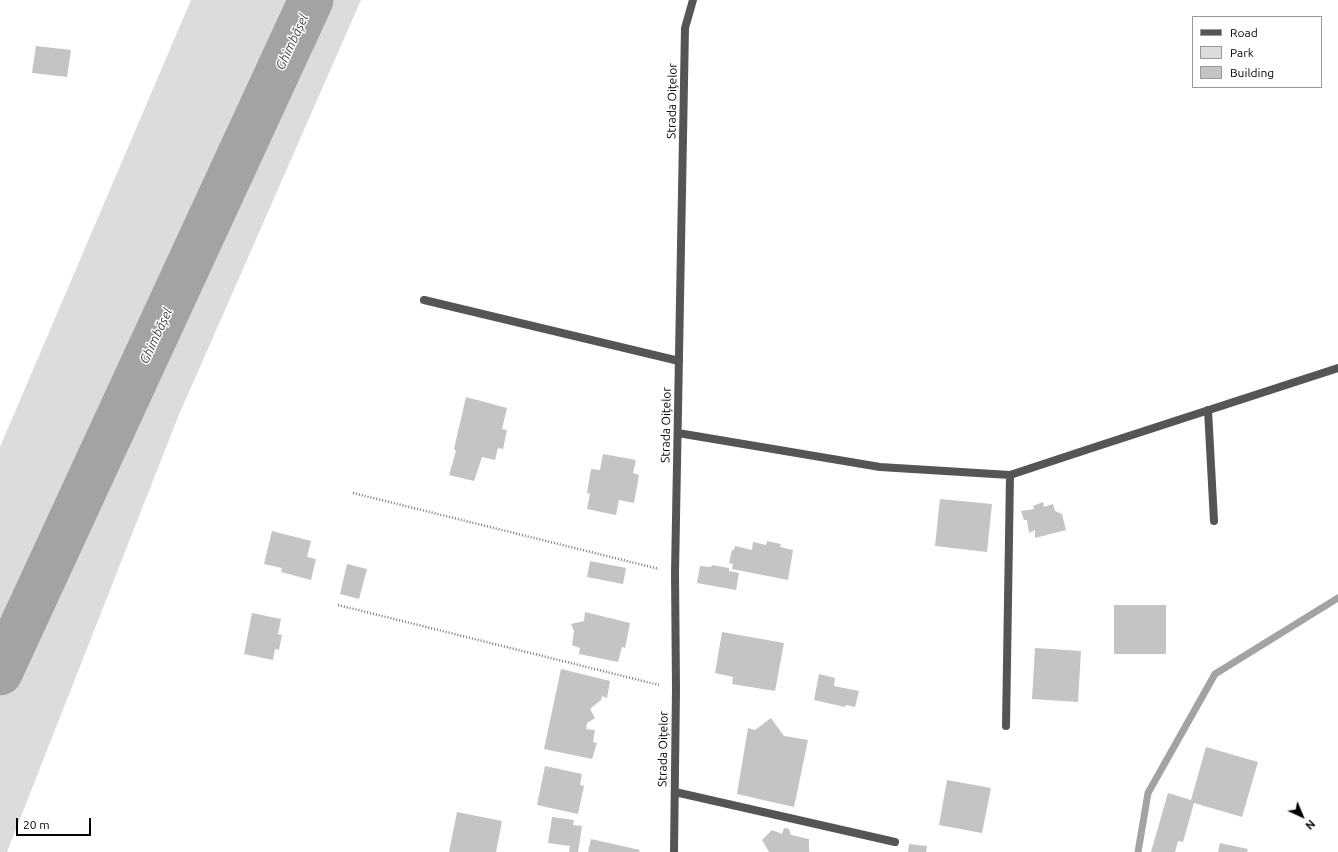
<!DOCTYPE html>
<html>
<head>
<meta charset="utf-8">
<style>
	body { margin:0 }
	#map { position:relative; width:1338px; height:852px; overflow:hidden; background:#fff; font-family:Ubuntu,sans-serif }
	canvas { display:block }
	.legend { position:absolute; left:1192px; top:16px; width:130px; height:72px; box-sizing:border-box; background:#fff; border:1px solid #999; margin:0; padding:5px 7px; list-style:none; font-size:12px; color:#000 }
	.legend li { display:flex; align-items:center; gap:8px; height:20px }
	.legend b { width:20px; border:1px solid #999 }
	.north { position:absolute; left:1282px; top:796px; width:40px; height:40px; -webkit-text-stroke:3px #fff; paint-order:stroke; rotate:136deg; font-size:11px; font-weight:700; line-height:16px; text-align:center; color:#000 }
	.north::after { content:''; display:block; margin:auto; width:14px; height:18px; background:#000; clip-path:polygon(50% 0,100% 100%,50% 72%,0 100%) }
	.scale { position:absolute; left:16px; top:818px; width:75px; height:18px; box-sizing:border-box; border:2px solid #000; border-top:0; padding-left:5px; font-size:12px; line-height:14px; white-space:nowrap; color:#000; -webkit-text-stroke:3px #fff; paint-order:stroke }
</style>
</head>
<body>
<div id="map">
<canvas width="1338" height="852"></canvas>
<ul class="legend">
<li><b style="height:5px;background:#555"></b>Road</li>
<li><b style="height:11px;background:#dcdcdc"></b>Park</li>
<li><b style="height:11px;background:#c4c4c4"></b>Building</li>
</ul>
<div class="north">N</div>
<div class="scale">20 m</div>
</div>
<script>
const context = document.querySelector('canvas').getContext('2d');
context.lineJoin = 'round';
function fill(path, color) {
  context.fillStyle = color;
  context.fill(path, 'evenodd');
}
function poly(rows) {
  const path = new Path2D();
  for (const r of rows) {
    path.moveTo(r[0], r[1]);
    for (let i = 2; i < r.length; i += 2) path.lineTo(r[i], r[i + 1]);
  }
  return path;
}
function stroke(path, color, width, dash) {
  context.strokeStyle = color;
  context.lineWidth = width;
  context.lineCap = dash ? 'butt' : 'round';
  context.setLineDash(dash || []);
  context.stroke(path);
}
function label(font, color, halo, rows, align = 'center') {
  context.font = font + ' Ubuntu,sans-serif';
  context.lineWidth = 3;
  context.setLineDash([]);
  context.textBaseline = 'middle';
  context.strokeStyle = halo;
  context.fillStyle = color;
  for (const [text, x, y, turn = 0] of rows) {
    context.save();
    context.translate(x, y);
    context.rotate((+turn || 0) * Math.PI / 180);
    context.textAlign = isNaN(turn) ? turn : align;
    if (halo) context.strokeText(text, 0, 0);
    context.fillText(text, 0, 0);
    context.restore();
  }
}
fill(poly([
	[191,0,361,0,178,417,7,852,0,852,0,447]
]), '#dcdcdc');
stroke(poly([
	[1138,852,1148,793,1215,674,1338,598]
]), '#a3a3a3', 7);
stroke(poly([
	[0,673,311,0]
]), '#a3a3a3', 45);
fill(poly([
	[36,46,71,50,67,77,32,73],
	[466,397,507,408,502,429,507,430,503,449,498,448,495,460,482,457,474,481,449,475,456,451,454,449],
	[603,454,636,460,633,473,639,475,634,503,619,500,616,515,587,509,590,494,587,493,591,469,600,470],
	[940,499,992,504,987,552,935,546],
	[1043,502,1044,507,1053,504,1055,511,1062,514,1066,530,1035,538,1035,530,1029,533,1027,520,1024,520,1021,511,1034,509,1033,506],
	[272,531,311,541,307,557,316,559,311,580,281,572,282,568,264,564],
	[767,541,781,544,780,547,793,550,788,580,732,569,733,564,729,563,732,550,734,550,735,546,752,550,753,542,766,545],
	[590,561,626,568,623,584,587,577],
	[347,564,367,569,359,599,340,594],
	[712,565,729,568,729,571,739,573,736,590,697,583,700,566,711,567],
	[1114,605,1166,605,1166,654,1114,654],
	[585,612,630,623,625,648,622,647,618,662,579,654,580,648,572,645,574,631,571,624,584,621],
	[252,613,281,619,278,634,282,635,279,650,275,649,273,660,244,654],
	[722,632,784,643,775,691,732,684,733,677,715,673],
	[1035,648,1081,651,1078,702,1032,699],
	[561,669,610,681,607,698,602,696,601,700,590,709,595,718,587,723,586,729,595,730,593,742,597,743,592,759,544,749],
	[819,674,835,678,834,686,859,691,855,707,846,705,845,707,814,700],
	[771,718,784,736,808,740,794,807,737,794,748,728,755,730],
	[1206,747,1258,762,1242,817,1194,803,1183,842,1178,841,1175,852,1151,852,1168,793,1191,800],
	[545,766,582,774,580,785,584,786,578,814,537,805],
	[947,780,991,788,982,833,939,825],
	[457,812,502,821,496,852,449,852],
	[552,817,574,820,573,825,582,826,578,852,569,852,570,846,548,843],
	[784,828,789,829,791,835,809,839,809,851,810,852,769,852,762,840,772,830,782,834],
	[591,839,640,850,639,852,588,852],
	[1220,843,1248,849,1247,852,1218,852],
	[909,844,927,846,926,852,908,852]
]), '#c4c4c4');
stroke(poly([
	[353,493,659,569],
	[338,605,659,685]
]), '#777', 2.5, [1, 2]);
stroke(poly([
	[424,300,679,361],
	[1208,410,1214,521],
	[678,433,880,467,1010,475,1095,447,1338,368],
	[1006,726,1010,475],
	[675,792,895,842],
	[674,852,676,689,675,573,685,28,693,0]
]), '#555', 8);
label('12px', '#000', '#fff', [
	["Strada Oițelor",672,101,-89],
	["Strada Oițelor",666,425,-89],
	["Strada Oițelor",663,749,-89]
]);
label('italic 13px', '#444', '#fff', [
	["Ghimbășel",292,42,-65],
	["Ghimbășel",156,336,-65]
]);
</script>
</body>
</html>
